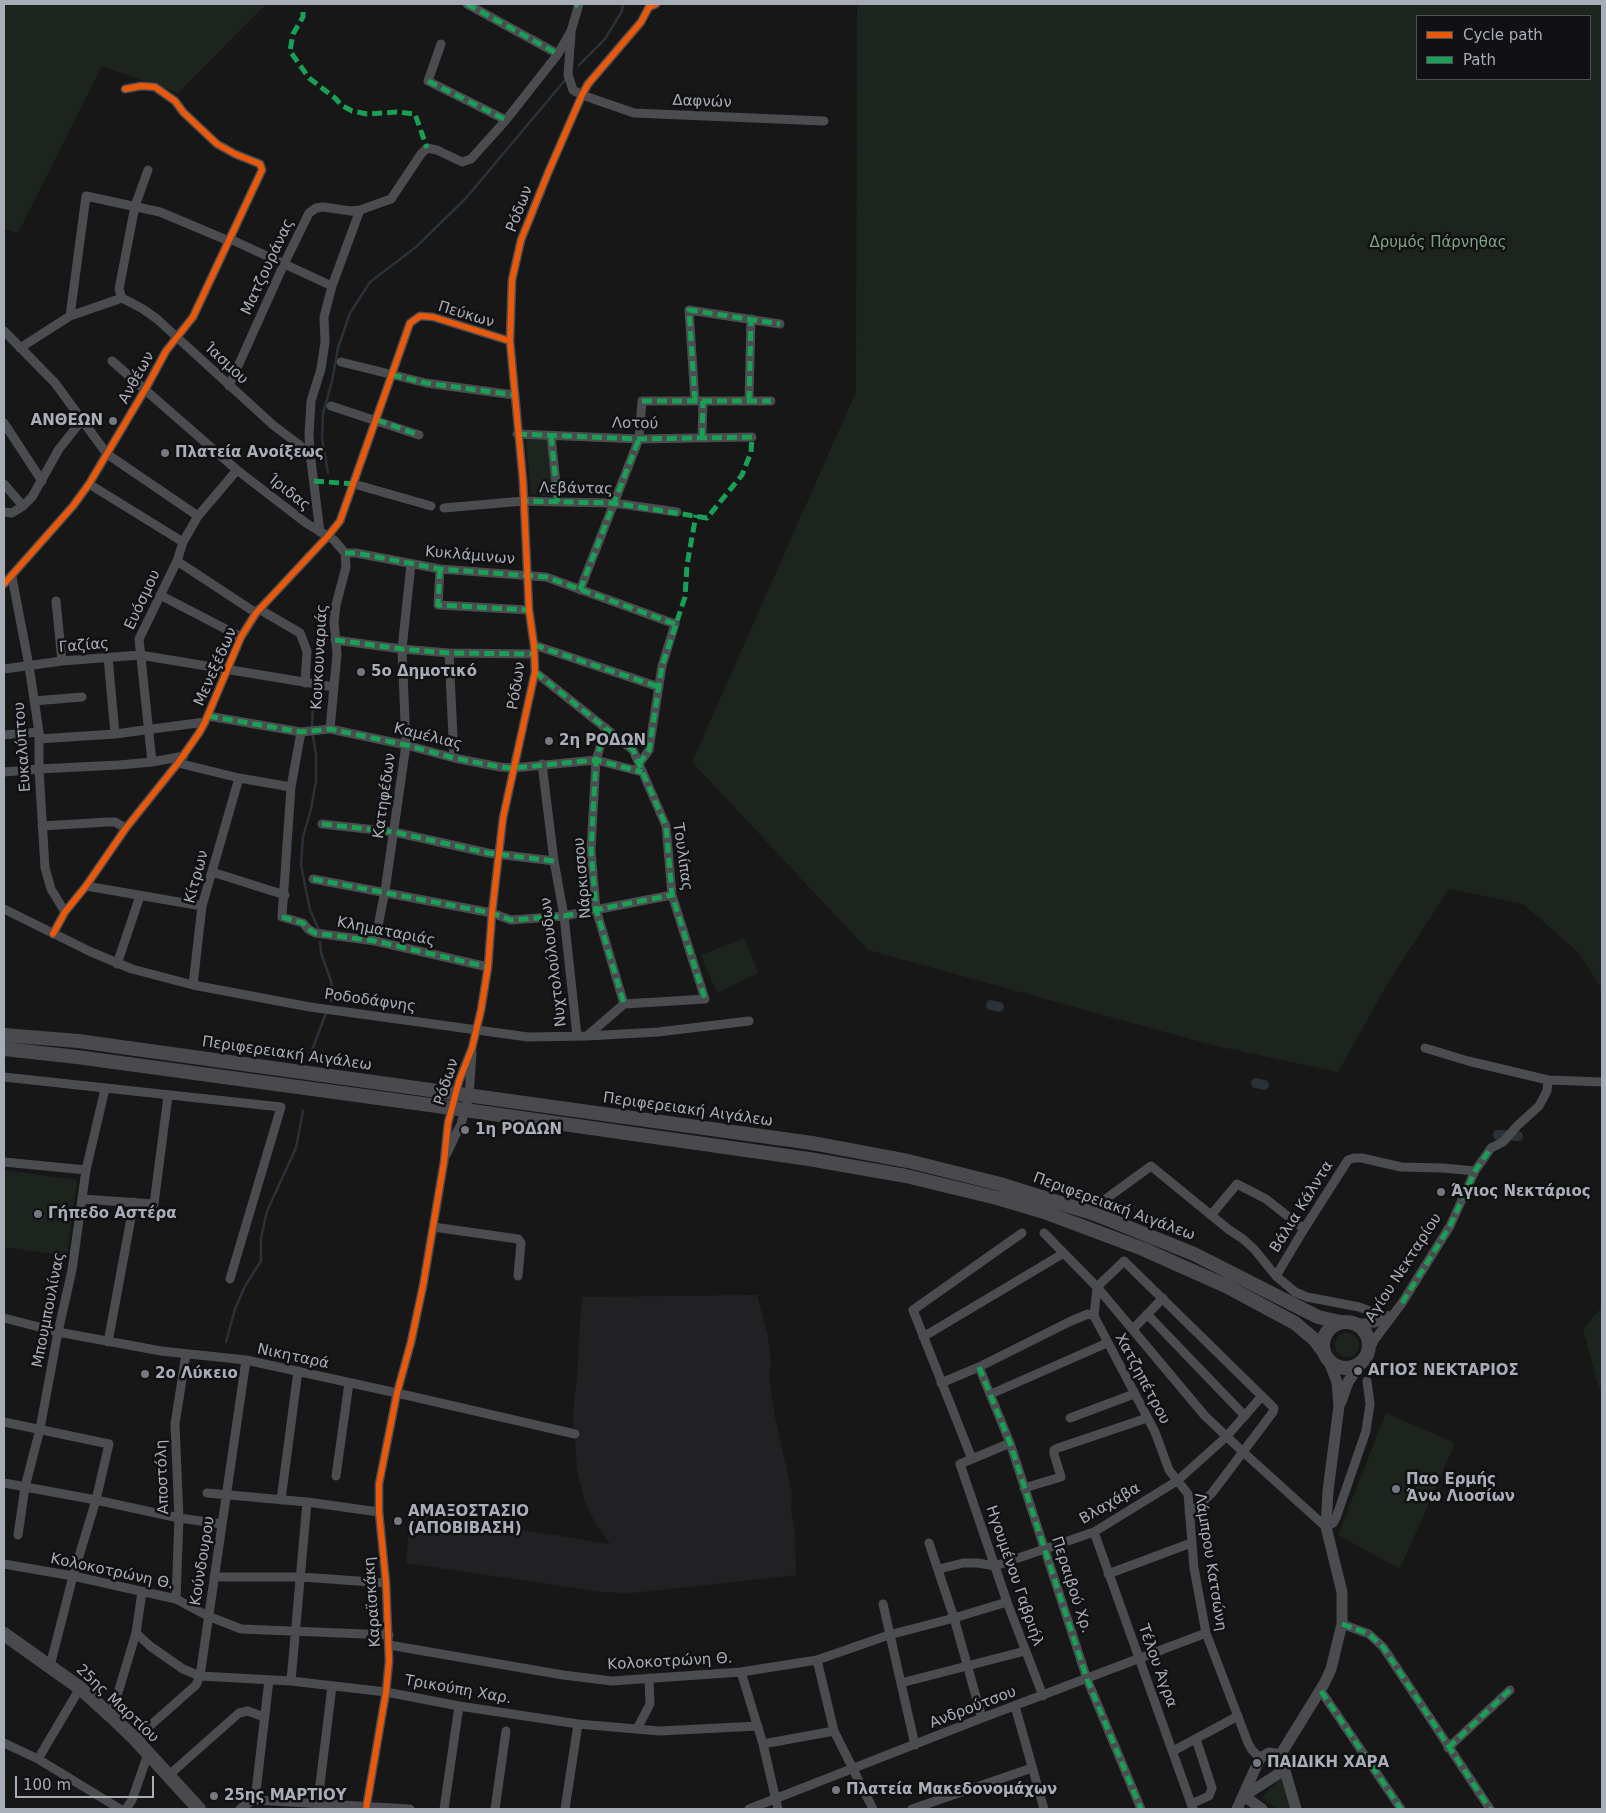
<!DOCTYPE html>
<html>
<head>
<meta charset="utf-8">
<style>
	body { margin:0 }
	#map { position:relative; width:1606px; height:1813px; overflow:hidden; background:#171717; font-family:"DejaVu Sans",sans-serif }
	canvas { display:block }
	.frame { position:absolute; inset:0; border:5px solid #a8adb8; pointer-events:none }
	.legend { position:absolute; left:1416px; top:15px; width:175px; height:65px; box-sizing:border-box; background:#111113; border:1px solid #4d4f55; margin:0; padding:6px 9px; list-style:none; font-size:15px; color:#a8adb8 }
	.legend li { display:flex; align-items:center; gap:10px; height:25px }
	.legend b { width:25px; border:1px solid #4d4f55 }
	.scale { position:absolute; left:15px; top:1776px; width:139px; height:22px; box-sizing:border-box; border:2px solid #a8adb8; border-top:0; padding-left:6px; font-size:15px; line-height:18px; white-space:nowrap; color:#a8adb8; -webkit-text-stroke:4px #111113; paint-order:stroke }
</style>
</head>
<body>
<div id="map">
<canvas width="1606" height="1813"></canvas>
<div class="frame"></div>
<ul class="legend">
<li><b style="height:6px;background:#e8590c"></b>Cycle path</li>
<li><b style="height:6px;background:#1a9f57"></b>Path</li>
</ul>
<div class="scale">100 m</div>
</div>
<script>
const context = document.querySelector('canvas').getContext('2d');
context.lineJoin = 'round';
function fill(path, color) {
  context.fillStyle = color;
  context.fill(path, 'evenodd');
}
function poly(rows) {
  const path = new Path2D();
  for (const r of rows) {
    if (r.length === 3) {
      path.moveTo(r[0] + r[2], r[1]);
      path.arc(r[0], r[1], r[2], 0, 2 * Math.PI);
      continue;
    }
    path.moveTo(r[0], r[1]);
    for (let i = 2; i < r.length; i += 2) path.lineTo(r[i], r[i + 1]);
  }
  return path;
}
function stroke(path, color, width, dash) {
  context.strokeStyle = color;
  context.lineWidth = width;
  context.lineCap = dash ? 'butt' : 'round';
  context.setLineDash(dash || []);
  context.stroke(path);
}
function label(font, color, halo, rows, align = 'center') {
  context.font = font + ' "DejaVu Sans",sans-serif';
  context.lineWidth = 5;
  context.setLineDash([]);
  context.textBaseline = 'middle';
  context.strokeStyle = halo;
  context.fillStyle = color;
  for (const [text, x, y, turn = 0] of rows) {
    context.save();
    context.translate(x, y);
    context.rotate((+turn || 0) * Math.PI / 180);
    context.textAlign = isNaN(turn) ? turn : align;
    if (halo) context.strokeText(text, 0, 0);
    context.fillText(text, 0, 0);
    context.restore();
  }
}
fill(poly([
	[757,1295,768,1336,771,1363,769,1380,775,1417,792,1493,791,1510,795,1535,796,1575,632,1593,602,1592,406,1563,410,1512,610,1544,595,1523,585,1502,577,1470,573,1411,577,1377,580,1321,583,1297]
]), '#212123');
fill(poly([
	[4,4,266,4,178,93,102,66,18,233,4,229],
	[857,4,1602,4,1602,989,1578,952,1523,904,1449,889,1389,981,1338,1072,1212,1045,868,950,692,762,856,392],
	[1417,16,1590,16,1590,79,1417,79],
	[526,438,548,439,555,496,531,495],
	[744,938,758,973,717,993,701,955],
	[4,1170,77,1180,67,1256,4,1247],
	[1602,1307,1602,1394,1599,1388,1583,1329],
	[1347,1345,12],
	[1386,1413,1455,1443,1400,1569,1338,1535],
	[1282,1777,1291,1809,1277,1809,1262,1797]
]), '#1d241e');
stroke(poly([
	[579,65,605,39,622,11,623,4],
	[328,473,322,438,323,414,332,381,338,348,350,313,370,282,416,247,466,198,566,79],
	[325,633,326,608],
	[320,680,324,643],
	[312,727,313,704,318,688],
	[313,736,316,755,316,781,311,809,303,837,301,865,310,910,319,930],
	[320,942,321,953,331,981,333,994,331,1001],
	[311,1053,326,1013],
	[226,1342,235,1309,245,1286,261,1261,261,1238,267,1211,296,1148,303,1111]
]), '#2a3239', 2.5);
stroke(poly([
	[991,1005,999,1007],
	[1256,1083,1264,1085],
	[1498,1135,1518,1136]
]), '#2a3239', 10);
stroke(poly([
	[467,4,558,54],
	[571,34,568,75,573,90,582,95,634,113,824,121],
	[441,44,428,81,506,120],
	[230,239,332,286],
	[122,298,143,309,157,319,273,425,310,453],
	[122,298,119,289,135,206,148,170],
	[70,316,86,196,160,212,229,241],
	[4,331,55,383,107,454,198,516],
	[20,348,70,316,122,298],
	[112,361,237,470,306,523,334,540,345,553,346,567,336,605,334,622,337,654,330,729],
	[341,362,426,383,514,395],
	[229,386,284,264,309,213,316,208,323,207,351,211,360,210,391,199,421,154,427,148,437,150,462,162,471,159,506,120,558,54,571,31,579,4],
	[695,401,689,310,780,324],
	[749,401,751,319],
	[331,406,419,435],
	[4,423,42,481],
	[517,434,639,439,752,437],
	[551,436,558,502],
	[702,438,703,401],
	[4,484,23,506],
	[89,484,183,542],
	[354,484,431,506],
	[444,508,523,501,558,502,614,503,677,512],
	[4,512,12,513,23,506,32,497,59,449,82,420],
	[320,532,310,453,309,434,311,401,321,369,325,342,324,317,332,286,360,210],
	[345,553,356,553,440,569,546,577,675,624,662,666,649,750,639,764],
	[177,561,256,613],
	[440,569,438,605,529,610],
	[12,577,29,666,39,732,39,769,45,868,51,889,65,912],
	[4,584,73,506,89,484,146,388,166,351,193,317,262,170,260,164,235,154,217,144,183,112,175,101,155,87,141,86,125,89],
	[580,590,639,439,642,401,771,401],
	[160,595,241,637],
	[56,601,62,661],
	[259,609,300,633,307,651,305,683],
	[335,640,402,649,449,653,534,654],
	[534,645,659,687],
	[449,653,454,758],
	[108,657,115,734],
	[4,669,62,661,140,655,334,687],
	[535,672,633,750,666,826,672,895,705,999,624,1004],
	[34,701,82,697],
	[208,716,301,732,330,729,406,745,454,758,500,767,513,768,596,760,642,772],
	[606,728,596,760,591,850,596,909,624,1004],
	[301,732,291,787,282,917,303,923,308,929,315,933,375,941,488,967],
	[4,735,39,732],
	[39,739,115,734,205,722],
	[152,762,139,639,177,561,183,542,198,516,237,470],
	[178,763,239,778,291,787],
	[542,764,554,861,564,916,577,1036],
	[4,772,39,769,119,765,152,762,184,756],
	[322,824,394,832,488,853,554,861],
	[42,826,107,822,115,822,126,828],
	[212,872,285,895],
	[313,879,492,913,511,920,564,916,672,895],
	[86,886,202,906],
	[4,909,91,952,132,969,193,985,310,1007,528,1037,587,1036,658,1032,749,1021],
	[53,934,65,912,86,886,126,828,178,763,199,733,205,722,241,637,256,613,328,536,340,521,410,323,420,316,433,317,510,341],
	[375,941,385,891,406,745,402,649,411,564],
	[117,964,140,896],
	[193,985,202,906,239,778],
	[587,1036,624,1004],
	[1425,1048,1468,1061,1548,1080,1602,1082],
	[4,1077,281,1107,230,1279],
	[446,1155,461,1124,469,1096,472,1053],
	[4,1162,86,1170],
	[1107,1198,1151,1166,1228,1229,1243,1239,1254,1249,1276,1276,1295,1292,1307,1297,1359,1307,1380,1315,1392,1316],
	[82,1199,154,1204,168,1096],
	[1212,1214,1237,1184,1266,1199,1304,1229],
	[433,1227,518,1239,521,1243,518,1276],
	[1044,1233,1097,1287,1205,1416,1242,1451,1326,1527,1333,1523,1336,1518,1366,1431,1370,1404,1367,1381],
	[1276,1276,1304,1229,1348,1160,1354,1158,1362,1158,1401,1167,1443,1168,1475,1171],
	[1097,1287,1094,1316,1155,1432,1169,1470,1188,1494,1194,1568,1206,1633,1248,1743,1252,1750,1260,1758],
	[1097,1287,1124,1261,1274,1408,1273,1412,1212,1493,1198,1506,1189,1512],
	[1147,1314,1245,1416],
	[4,1318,58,1332,161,1351,246,1360,397,1393,575,1434],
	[1355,1323,1374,1323,1391,1316],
	[1133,1329,1163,1298],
	[923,1337,1064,1253],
	[108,1342,134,1202],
	[1369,1351,1375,1339,1402,1303,1450,1226,1475,1171,1491,1148,1503,1142,1517,1126,1539,1106,1547,1091,1548,1080],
	[979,1367,1010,1443,1087,1679,1141,1809],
	[941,1383,979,1367,1071,1321,1088,1314,1094,1316],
	[991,1394,1107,1343],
	[1070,1418,1134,1394],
	[4,1422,109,1444,96,1500,73,1576,50,1666],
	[1010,1443,960,1464,1007,1602,1043,1696],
	[972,1459,913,1310,1022,1233],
	[336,1476,349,1383],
	[4,1483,96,1500,179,1518,222,1524],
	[1024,1488,1061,1477,1054,1454,1054,1450,1058,1448,1147,1418],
	[207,1493,307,1502,379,1512],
	[281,1500,298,1371],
	[1094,1532,1193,1809],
	[18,1535,25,1487,40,1429,58,1332,72,1270,86,1170,105,1089],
	[929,1543,954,1618,982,1718],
	[4,1564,73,1576,176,1599,208,1616,241,1629,389,1635],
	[939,1569,963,1563,978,1563,995,1566,1094,1532,1177,1481,1226,1437,1262,1396],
	[1108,1574,1191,1543],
	[214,1577,301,1577,386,1583],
	[176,1599,179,1518,175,1424,186,1354],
	[883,1604,915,1745],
	[1342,1624,1369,1634,1383,1647,1490,1809],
	[136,1633,150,1646,183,1669,200,1676,291,1681,386,1692,459,1706,578,1724,660,1731,758,1726],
	[389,1645,563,1675,612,1681,741,1672,817,1660,889,1635,954,1618,1007,1602],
	[817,1660,834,1731,873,1809],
	[741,1672,763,1744,778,1809],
	[291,1681,307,1502],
	[901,1683,1025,1651],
	[1321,1691,1401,1809],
	[1015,1706,1044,1809],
	[111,1716,136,1633,142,1592],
	[637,1729,650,1704,649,1678],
	[135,1739,196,1685,200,1676,246,1360],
	[4,1743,38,1759,120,1809],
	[763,1744,834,1731],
	[1448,1748,1510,1690],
	[1173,1751,1238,1716],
	[38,1759,80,1688],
	[169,1775,239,1713,248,1711,264,1717],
	[255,1800,269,1680],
	[1191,1804,1209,1796,1212,1788,1196,1739],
	[126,1809,132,1800,148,1754],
	[240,1809,245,1805,255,1800,410,1809],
	[317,1809,332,1686],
	[366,1809,386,1692,389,1661,386,1583,379,1512,379,1484,397,1393,411,1342,423,1286,444,1162,448,1123,459,1081,472,1048,481,1010,488,967,492,913,503,818,535,672,534,645,529,610,523,481,510,341,512,280,521,240,548,173,582,95,588,84,641,22,649,7,656,4],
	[444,1809,459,1706],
	[495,1809,506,1731],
	[565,1809,578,1724],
	[749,1809,982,1718,1206,1633],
	[912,1809,1032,1768]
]), '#4b4c50', 9);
stroke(poly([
	[1341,1402,1348,1382,1362,1362],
	[1279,1757,1324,1684,1331,1669,1342,1624,1342,1592,1326,1527,1328,1491,1339,1406,1337,1382,1328,1359],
	[1244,1796,1278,1774,1283,1764],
	[1244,1796,1262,1809],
	[1237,1809,1260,1758,1269,1753,1276,1754,1282,1760,1296,1809]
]), '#4b4c50', 11);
stroke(poly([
	[4,1035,78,1041,812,1143,908,1161,1000,1184,1095,1214,1194,1254,1318,1317,1340,1322],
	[4,1049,77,1057,430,1105,809,1159,906,1176,997,1198,1044,1212,1143,1249,1226,1286,1295,1323,1315,1340,1324,1352],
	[1346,1345,23],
	[4,1634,80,1688,111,1716,135,1739,199,1809]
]), '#4a4a4e', 14);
stroke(poly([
	[467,4,558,54],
	[575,4,578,6],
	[303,12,303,17,293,34,290,51,309,78,335,98,341,105,352,111,367,114,397,112,415,114,427,148],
	[428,81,506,120],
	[392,375,426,383,514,395],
	[642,401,771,401],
	[695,401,689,310,780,324],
	[749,401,751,319],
	[377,420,419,435],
	[517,434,639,439,752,437,751,452,742,475,707,518,614,503,523,501],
	[551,436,558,502],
	[702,438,703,401],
	[314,481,354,484],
	[345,553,356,553,440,569,546,577,675,624],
	[440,569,438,605,529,610],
	[580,590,639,439],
	[335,640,402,649,449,653,534,654],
	[534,645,659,687],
	[535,672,633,750,666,826,672,895,705,999],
	[208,716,301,732,330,729,406,745,454,758,500,767,513,768,596,760,642,772],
	[606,728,596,760,591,850,596,909,624,1004],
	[639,764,649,750,662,666,685,597,687,565,696,515],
	[322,824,394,832,488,853,554,861],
	[313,879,492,913,511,920,564,916,672,895],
	[282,917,303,923,308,929,315,933,375,941,488,967],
	[1402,1303,1450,1226,1475,1171,1491,1148],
	[979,1367,1010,1443,1087,1679,1141,1809],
	[1342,1624,1369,1634,1383,1647,1490,1809],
	[1321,1691,1401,1809],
	[1448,1748,1510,1690]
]), '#1a9f57', 5, [10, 5]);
stroke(poly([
	[4,584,73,506,89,484,146,388,166,351,193,317,262,170,260,164,235,154,217,144,183,112,175,101,155,87,141,86,125,89],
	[53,934,65,912,86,886,126,828,178,763,199,733,205,722,241,637,256,613,328,536,340,521,410,323,420,316,433,317,510,341],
	[366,1809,386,1692,389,1661,386,1583,379,1512,379,1484,397,1393,411,1342,423,1286,444,1162,448,1123,459,1081,472,1048,481,1010,488,967,492,913,503,818,535,672,534,645,529,610,523,481,510,341,512,280,521,240,548,173,582,95,588,84,641,22,649,7,656,4]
]), '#e8590c', 6);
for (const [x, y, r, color] of [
	[113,421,5,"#757880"],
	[165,453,5,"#757880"],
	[361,672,5,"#757880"],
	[549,741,5,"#757880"],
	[465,1130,5,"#757880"],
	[1441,1192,5,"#757880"],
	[38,1214,5,"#757880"],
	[1358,1371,5,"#757880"],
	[145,1374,5,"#757880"],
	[1396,1489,5,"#757880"],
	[398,1521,5,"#757880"],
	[1257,1763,5,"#757880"],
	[836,1790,5,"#757880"],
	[214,1796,5,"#757880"]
]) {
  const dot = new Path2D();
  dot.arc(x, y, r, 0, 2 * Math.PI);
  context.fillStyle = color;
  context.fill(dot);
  stroke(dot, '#111113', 2);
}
label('15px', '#a8adb8', '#111113', [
	["Δαφνών",702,102,2],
	["Ρόδων",520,209,-69],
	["Ματζουράνας",268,267,-65],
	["Πεύκων",466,315,17],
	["Ίασμου",226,364,43],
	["Ανθέων",137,378,-61],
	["Λοτού",635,424,1],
	["Λεβάντας",576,489,1],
	["Ίριδας",289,493,38],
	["Κυκλάμινων",470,556,5],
	["Ευόσμου",143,600,-65],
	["Γαζίας",84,646,-5],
	["Κουκουναριάς",320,657,-87],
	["Μενεξέδων",216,667,-66],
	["Ρόδων",517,686,-81],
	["Καμέλιας",428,737,14],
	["Ευκαλύπτου",23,747,-94],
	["Κατηφέδων",385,796,-82],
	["Τουλίπας",682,857,82],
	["Κίτρων",197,877,-75],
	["Νάρκισσου",583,878,-95],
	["Κληματαριάς",386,932,11],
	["Νυχτολούλουδων",554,962,-97],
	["Ροδοδάφνης",370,1001,8],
	["Περιφερειακή Αιγάλεω",287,1054,8],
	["Ρόδων",447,1082,-72],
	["Περιφερειακή Αιγάλεω",688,1110,8],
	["Περιφερειακή Αιγάλεω",1114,1207,20],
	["Βάλια Κάλντα",1302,1207,-58],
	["Αγίου Νεκταρίου",1404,1268,-57],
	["Μπουμπουλίνας",49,1310,-79],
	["Νικηταρά",293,1357,12],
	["Χατζηπέτρου",1142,1379,62],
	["Αποστόλη",163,1477,-92],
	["Βλαχάβα",1110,1504,-30],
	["Κούνδουρου",203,1561,-81],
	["Λάμπρου Κατσώνη",1210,1562,81],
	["Κολοκοτρώνη Θ.",112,1572,12],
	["Ηγουμένου Γαβριήλ",1014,1576,71],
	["Περαιβού Χρ.",1071,1585,72],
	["Καραϊσκάκη",373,1602,-94],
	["Κολοκοτρώνη Θ.",670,1662,-3],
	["Τέλου Άγρα",1157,1666,70],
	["Τρικούπη Χαρ.",458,1690,10],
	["25ης Μαρτίου",117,1704,43],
	["Ανδρούτσου",973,1708,-21]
]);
label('15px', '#7fa381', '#111113', [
	["Δρυμός Πάρνηθας",1438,243]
]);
label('bold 15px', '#a8adb8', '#111113', [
	["ΑΝΘΕΩΝ",103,421,"right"],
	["Πλατεία Ανοίξεως",175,453],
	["5ο Δημοτικό",371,672],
	["2η ΡΟΔΩΝ",559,741],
	["1η ΡΟΔΩΝ",475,1130],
	["Άγιος Νεκτάριος",1451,1192],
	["Γήπεδο Αστέρα",48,1214],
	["ΑΓΙΟΣ ΝΕΚΤΑΡΙΟΣ",1368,1371],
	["2ο Λύκειο",155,1374],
	["Παο Ερμής",1406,1480],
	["Άνω Λιοσίων",1406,1497],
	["ΑΜΑΞΟΣΤΑΣΙΟ",408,1512],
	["(ΑΠΟΒΙΒΑΣΗ)",408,1529],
	["ΠΑΙΔΙΚΗ ΧΑΡΑ",1267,1763],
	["Πλατεία Μακεδονομάχων",846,1790],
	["25ης ΜΑΡΤΙΟΥ",224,1796]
], 'left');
</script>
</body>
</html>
